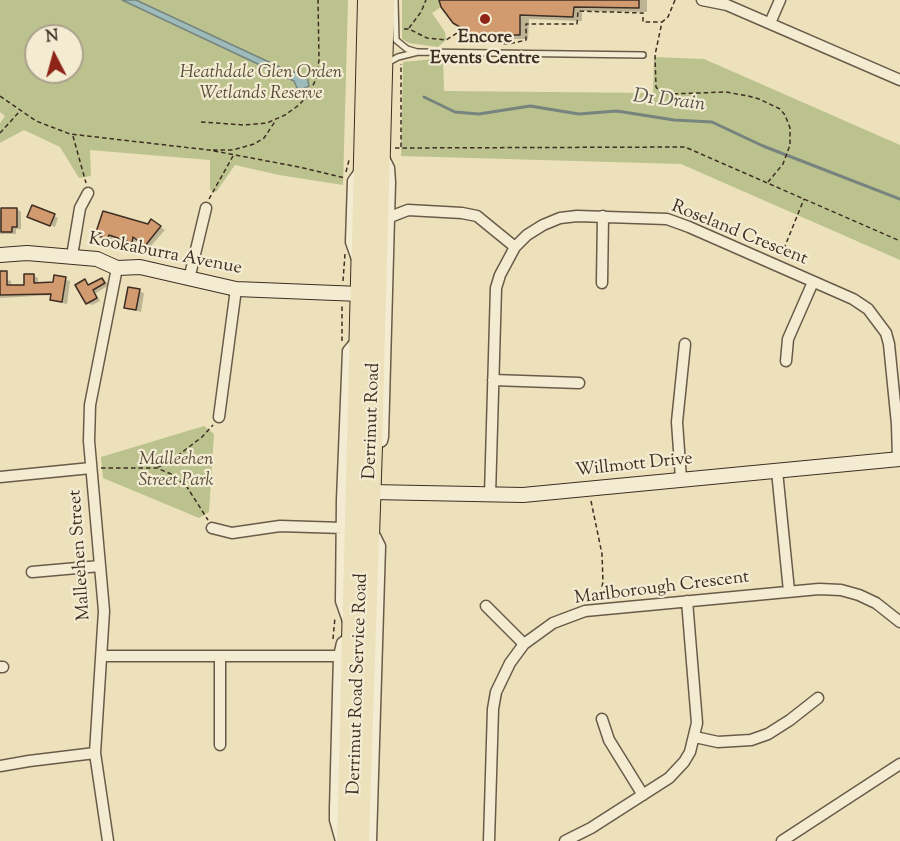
<!DOCTYPE html>
<html>
<head>
<meta charset="utf-8">
<style>
	body { margin:0 }
	#map { position:relative; width:900px; height:841px; overflow:hidden; background:#ece1bb; font-family:"Sorts Mill Goudy",serif }
	canvas { display:block }
	.north { position:absolute; left:24px; top:24px; width:60px; height:60px; box-sizing:border-box; background:#f3ecd3; border:2px solid #aba08d; border-radius:50%; rotate:354deg; font-size:16px; font-weight:700; line-height:24px; text-align:center; color:#3e2e23 }
	.north::after { content:''; display:block; margin:auto; width:21px; height:27px; background:#8f2418; clip-path:polygon(50% 0,100% 100%,50% 72%,0 100%) }
</style>
</head>
<body>
<div id="map">
<canvas width="900" height="841"></canvas>
<div class="north">N</div>
</div>
<script>
const context = document.querySelector('canvas').getContext('2d');
context.lineJoin = 'round';
function fill(path, color) {
  context.fillStyle = color;
  context.fill(path, 'evenodd');
}
function poly(rows) {
  const path = new Path2D();
  for (const r of rows) {
    path.moveTo(r[0], r[1]);
    for (let i = 2; i < r.length; i += 2) path.lineTo(r[i], r[i + 1]);
  }
  return path;
}
function stroke(path, color, width, dash) {
  context.strokeStyle = color;
  context.lineWidth = width;
  context.lineCap = dash ? 'butt' : 'round';
  context.setLineDash(dash || []);
  context.stroke(path);
}
function label(font, color, halo, rows, align = 'center') {
  context.font = font + ' "Sorts Mill Goudy",serif';
  context.lineWidth = 4.5;
  context.setLineDash([]);
  context.textBaseline = 'middle';
  context.strokeStyle = halo;
  context.fillStyle = color;
  for (const [text, x, y, turn = 0] of rows) {
    context.save();
    context.translate(x, y);
    context.rotate((+turn || 0) * Math.PI / 180);
    context.textAlign = isNaN(turn) ? turn : align;
    if (halo) context.strokeText(text, 0, 0);
    context.fillText(text, 0, 0);
    context.restore();
  }
}
fill(poly([
	[0,0,348,0,343,185,279,175,235,165,216,192,210,190,210,160,90,150,91,176,79,178,60,147,24,130,0,143,0,123,5,116,0,112],
	[36,36,72,36,72,72,36,72],
	[402,0,439,0,441,7,432,13,445,32,446,40,438,47,409,43,402,39],
	[654,57,704,59,900,145,900,260,681,164,401,156,403,62,443,58,444,91,653,93],
	[204,426,214,434,209,512,199,518,103,478,101,457]
]), '#bbc28d');
const water = poly([
	[122,0,136,0,284,69,307,76,309,86,303,89,297,88,294,81,122,0]
]);
fill(water, '#9dbbba');
stroke(water, '#77837e', 1.5);
fill(poly([
	[440,0,647,0,647,12,582,11,582,21,529,19,528,39,483,39,474,35],
	[17,209,21,212,21,229,16,229,16,234,0,234,0,211],
	[54,216,58,218,55,227,34,219],
	[156,224,165,230,150,247,138,239,136,244,114,236,112,240,101,237],
	[34,276,38,278,38,285,54,284,55,277,70,281,67,304,56,302,52,299,52,295,0,298,0,278,11,281,11,287,25,286],
	[102,279,109,285,96,293,100,301,92,305,87,303,85,281,90,285],
	[130,288,144,293,141,312,125,307]
]), '#0003');
stroke(poly([
	[424,97,455,112,479,114,530,106,579,114,617,111,674,120,712,122,763,146,900,199]
]), '#77837e', 3);
const building = poly([
	[439,0,639,0,639,8,574,7,573,17,520,15,520,35,473,35,453,23,441,7,439,0],
	[32,205,55,214,50,226,27,217,32,205],
	[1,208,17,208,17,227,12,227,12,232,1,232,1,208],
	[103,211,148,224,151,219,161,226,145,246,133,237,132,243,109,235,107,239,95,235,103,211],
	[0,271,7,271,7,285,24,285,24,274,34,274,34,283,53,282,54,275,66,277,62,302,50,300,51,294,0,295,0,271],
	[102,278,105,283,93,290,97,298,86,304,75,285,85,279,88,285,102,278],
	[128,287,140,289,136,310,124,308,128,287]
]);
fill(building, '#d29a6f');
stroke(building, '#3e2e23', 1.5);
const lane = poly([
	[395,0,396,40,407,49,417,52],
	[389,62,398,57,418,52,643,55]
]);
const street = poly([
	[702,0,727,5,900,80],
	[770,23,780,0],
	[390,217,408,210,462,213,477,216,515,247],
	[72,256,80,208,88,193],
	[357,259,351,242,353,181,358,174,363,172],
	[189,279,206,208],
	[602,283,603,216],
	[786,361,788,339,813,282],
	[493,380,579,383],
	[219,417,236,289],
	[373,446,382,441,383,437,390,182,389,168,384,158],
	[777,471,789,591],
	[0,477,91,468],
	[681,479,677,422,685,344],
	[490,495,496,288,500,275,515,247,527,235,543,225,560,218,577,216,667,219,689,227,853,299,868,309,886,333,889,344,897,424,898,459],
	[212,528,232,533,280,526,343,528],
	[370,533,375,536,380,546,371,841],
	[32,572,100,566],
	[486,606,524,644],
	[348,621,341,601,342,500,348,351,358,339],
	[102,656,339,656],
	[220,656,220,745],
	[0,667,3,667],
	[602,719,609,740,643,795],
	[695,737,718,742,751,740,768,734,790,720,818,698],
	[0,766,29,761,95,753],
	[108,841,95,753,104,611,89,441,90,405,117,268],
	[341,841,335,820,335,809,339,656,342,643,350,637],
	[489,841,493,709,496,692,510,663,524,644,553,623,585,611,819,589,841,590,859,595,876,603,900,622],
	[565,841,591,828,669,778,684,762,690,752,697,723,687,601],
	[782,841,900,764]
]);
const secondary = poly([
	[0,255,27,253,97,259,117,268,140,267,236,289,360,294],
	[371,492,523,495,900,459]
]);
const highway = poly([
	[346,841,367,0],
	[360,841,373,446,385,0]
]);
stroke(lane, '#6a5b49', 8);
stroke(street, '#6a5b49', 13);
stroke(secondary, '#3e2e23', 16);
stroke(highway, '#3e2e23', 20);
stroke(poly([
	[675,0,668,17,662,22,655,55,656,87,661,93,670,94,726,92,748,96,759,99,780,109,785,115,790,128,790,145,783,164,768,182],
	[409,28,421,12,426,0],
	[404,29,409,29,427,38,446,40,457,33,483,42,509,44,526,40,526,24,577,24,578,11,643,13,643,22,662,22],
	[0,96,36,121,70,134,209,150,299,167,345,178],
	[201,122,244,125,267,123,285,115,299,105,309,94,316,79,319,60,318,0],
	[0,133,20,111],
	[73,136,86,183],
	[401,147,401,64],
	[395,148,685,147,900,241],
	[213,150,233,150,254,144,264,138,276,120],
	[346,172,349,160],
	[209,199,233,156],
	[781,256,804,199],
	[343,281,345,254],
	[342,341,342,304],
	[158,467,168,463,202,437,213,425],
	[101,468,157,468,171,474,187,487,208,520],
	[591,501,602,554,603,582,599,599],
	[333,639,335,617]
]), '#3e2e23', 1.5, [4.5, 3]);
stroke(lane, '#f3ecd3', 5);
stroke(street, '#f3ecd3', 10);
stroke(secondary, '#f3ecd3', 14);
stroke(highway, '#ece1bb', 18);
for (const [x, y, r, color] of [
	[485,19,6,"#8f2418"]
]) {
  const dot = new Path2D();
  dot.arc(x, y, r, 0, 2 * Math.PI);
  context.fillStyle = color;
  context.fill(dot);
  stroke(dot, '#f3ecd3', 2);
}
label('bold 18px', '#3e2e23', '#f3ecd3', [
	["Encore",485,39],
	["Events Centre",485,60]
]);
label('italic 18px', '#574c38', '#f3ecd3', [
	["Heathdale Glen Orden",261,74],
	["Wetlands Reserve",261,95],
	["Malleehen",176,461],
	["Street Park",176,482]
]);
label('18px', '#3e2e23', '#f3ecd3', [
	["Roseland Crescent",739,234,22],
	["Kookaburra Avenue",165,255,11],
	["Derrimut Road",373,421,-88],
	["Willmott Drive",634,466,-6],
	["Malleehen Street",81,555,-94],
	["Marlborough Crescent",662,589,-7],
	["Derrimut Road Service Road",359,684,-88]
]);
label('italic 20px', '#565149', '#f3ecd3', [
	["D1 Drain",669,102,7]
]);
</script>
</body>
</html>
